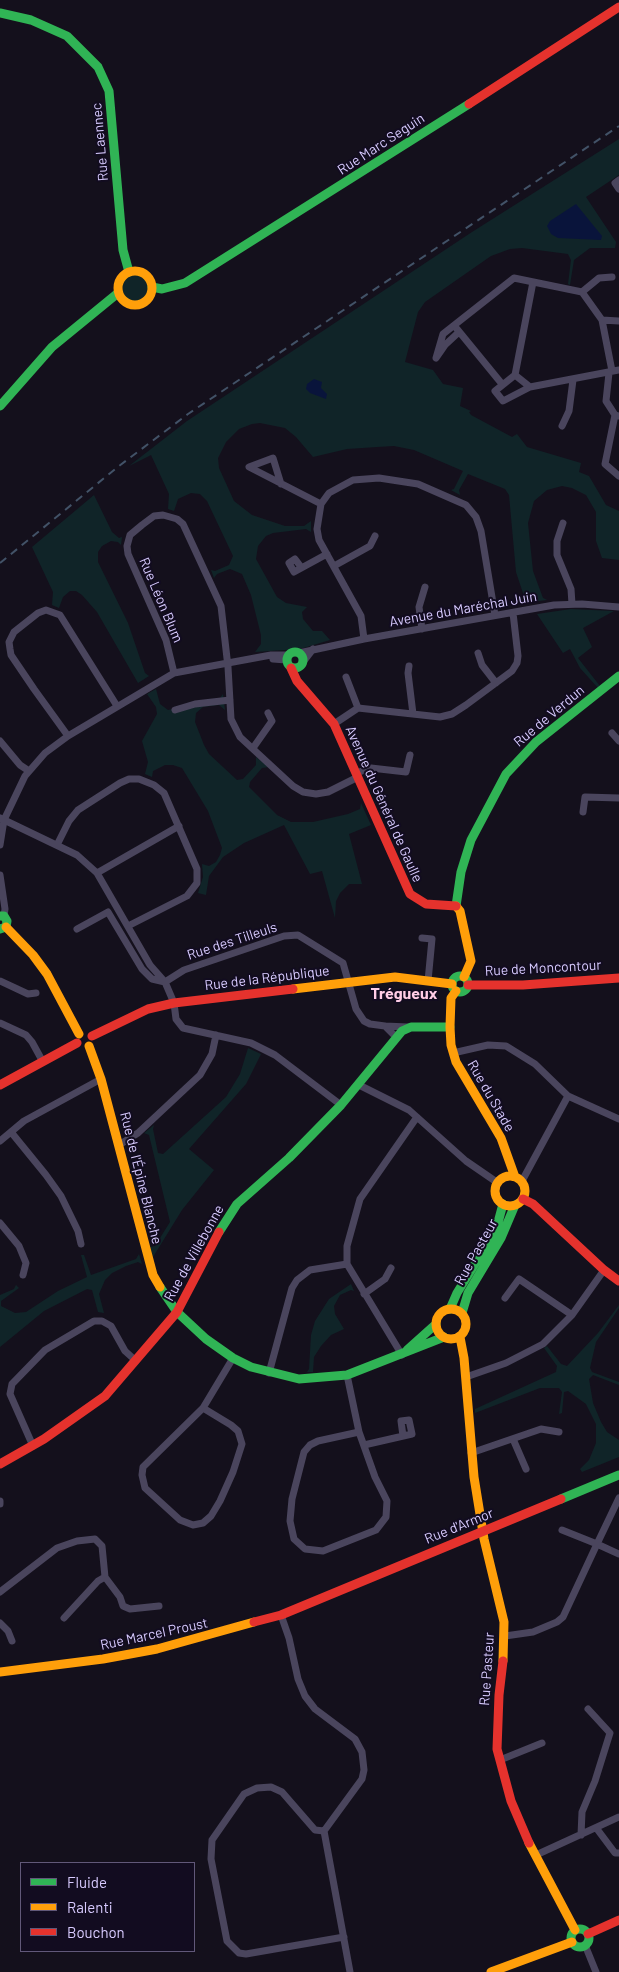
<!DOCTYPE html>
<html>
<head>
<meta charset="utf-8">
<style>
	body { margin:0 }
	#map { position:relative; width:619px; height:1972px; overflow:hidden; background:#14101c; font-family:Barlow,sans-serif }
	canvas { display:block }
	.legend { position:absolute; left:20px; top:1862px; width:175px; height:90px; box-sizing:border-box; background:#120c20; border:1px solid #615879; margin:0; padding:6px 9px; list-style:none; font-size:15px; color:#d8cbff }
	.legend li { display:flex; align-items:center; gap:10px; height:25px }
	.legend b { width:25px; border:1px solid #615879 }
</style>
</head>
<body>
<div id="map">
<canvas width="619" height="1972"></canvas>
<ul class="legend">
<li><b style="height:6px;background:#30b455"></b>Fluide</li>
<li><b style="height:6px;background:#ff9f0a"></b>Ralenti</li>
<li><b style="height:6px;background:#e5322d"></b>Bouchon</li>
</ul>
</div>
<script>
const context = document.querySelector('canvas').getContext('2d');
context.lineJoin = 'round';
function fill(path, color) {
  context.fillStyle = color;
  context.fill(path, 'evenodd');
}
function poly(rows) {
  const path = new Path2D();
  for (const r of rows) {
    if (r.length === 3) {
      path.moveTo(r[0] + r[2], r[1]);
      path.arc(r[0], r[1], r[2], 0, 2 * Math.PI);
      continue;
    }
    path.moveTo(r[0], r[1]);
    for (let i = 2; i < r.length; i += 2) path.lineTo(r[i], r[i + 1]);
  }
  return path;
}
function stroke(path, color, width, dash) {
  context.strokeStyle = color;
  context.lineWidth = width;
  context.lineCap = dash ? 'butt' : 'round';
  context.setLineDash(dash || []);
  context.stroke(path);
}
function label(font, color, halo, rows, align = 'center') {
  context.font = font + ' Barlow,sans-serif';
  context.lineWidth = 4;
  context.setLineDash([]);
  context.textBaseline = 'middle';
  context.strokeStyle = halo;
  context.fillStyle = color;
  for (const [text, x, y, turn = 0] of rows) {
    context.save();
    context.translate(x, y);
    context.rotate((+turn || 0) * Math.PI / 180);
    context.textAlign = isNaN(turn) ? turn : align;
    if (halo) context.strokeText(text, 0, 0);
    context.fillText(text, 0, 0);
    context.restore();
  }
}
fill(poly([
	[619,139,619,175,586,197,616,242,615,248,590,248,574,260,570,285,568,284,571,260,568,254,522,248,510,249,491,256,425,302,418,312,405,362,433,370,443,384,463,388,460,406,471,411,469,412,471,415,512,437,517,434,527,447,581,463,579,472,589,476,606,505,619,511,619,560,602,558,596,541,596,512,586,495,572,488,562,486,547,490,534,501,528,523,533,571,543,598,547,600,523,603,525,599,516,572,509,495,505,489,468,474,459,490,460,495,451,490,454,489,463,471,414,450,394,446,377,447,347,449,313,457,296,437,285,428,260,423,252,424,239,429,226,442,218,458,219,468,234,501,252,515,285,526,304,526,311,521,311,532,306,529,273,533,266,536,258,546,256,559,277,597,286,603,307,607,302,612,303,619,313,631,322,631,330,640,300,649,255,652,261,644,261,635,251,595,242,574,230,569,217,574,214,578,211,570,215,571,229,565,233,556,207,501,200,494,191,493,178,499,174,511,168,509,169,494,151,455,129,466,187,421,472,232],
	[134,288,14],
	[94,495,112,532,119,538,122,537,121,545,118,542,111,541,102,546,98,552,98,562,128,623,145,673,149,676,138,683,97,612,82,595,76,591,70,591,63,597,59,608,52,605,53,592,32,547],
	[571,609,614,611,583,628,592,647,578,658,600,686,598,688,580,668,570,649,563,653,537,614],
	[156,689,160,704,168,710,220,698,223,694,225,710,219,705,203,707,196,713,195,722,204,745,209,754,237,780,243,779,256,765,256,757,269,767,262,768,250,782,249,787,277,815,291,822,313,822,348,814,360,809,361,803,371,825,349,834,362,884,349,884,340,893,336,901,335,918,322,871,310,874,284,825,244,843,223,857,209,876,206,895,198,893,203,877,202,864,209,866,216,862,220,855,222,848,208,811,182,768,173,765,165,765,153,771,152,777,145,774,148,762,142,741,157,714,156,707,147,694],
	[248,1048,261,1054,246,1084,189,1149,214,1170,182,1210,153,1257,150,1247,155,1246,170,1222,149,1135,144,1133,154,1125,153,1129,158,1153,163,1154,226,1097,240,1074],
	[139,1254,142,1264,138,1262,126,1266,112,1273,105,1280,99,1294,104,1313,98,1312,92,1290,87,1289,44,1311,0,1347,0,1295,14,1289,16,1285,19,1288,1,1301,1,1306,15,1313,26,1312,58,1291,87,1277,81,1255,84,1255,91,1275,136,1259],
	[351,1284,354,1291,351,1290,340,1295,334,1306,335,1314,344,1329,331,1335,321,1346,314,1357,313,1372,307,1372,309,1369,311,1335,315,1321,329,1299],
	[619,1305,619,1308,596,1342,590,1368,592,1372,619,1382,619,1385,593,1375,589,1379,593,1403,601,1422,607,1432,619,1440,619,1457,582,1472,580,1469,589,1460,596,1443,596,1424,586,1404,568,1391,564,1392,562,1413,559,1414,562,1392,559,1388,540,1388,475,1413,475,1409,556,1372,557,1366,544,1348,547,1346,561,1364,567,1366,598,1333]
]), '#102428');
fill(poly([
	[576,204,602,236,601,240,558,238,551,234,547,226,550,221],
	[314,379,322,382,321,388,327,394,326,399,310,393,306,389,307,384]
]), '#09143b');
stroke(poly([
	[619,180,615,183,619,189],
	[582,292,599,278,612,277],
	[602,320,612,371],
	[457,329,502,384],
	[459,332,445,345,436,358,443,334,514,278,582,292,602,320,619,321],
	[609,373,606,401,615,415],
	[515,375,530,387,619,370],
	[515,375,533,282],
	[515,375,495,391,503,401,530,387],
	[619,416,615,415,605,464,619,476],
	[562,426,569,411,573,380],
	[281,484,273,458,249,467,321,504],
	[563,523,557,541,557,555,571,589,572,604],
	[334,566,370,546,375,536],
	[301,567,295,559,289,563,294,572,327,554],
	[422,629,419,607,425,587],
	[364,639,361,616,319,540,317,529,321,504,329,493,353,480,379,478,418,484,466,505,476,517,481,531,495,615],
	[299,653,364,639,554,605,582,604,619,607],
	[478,653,482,665,496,683],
	[273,659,286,660],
	[303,662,313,649],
	[409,666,408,673,413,714],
	[174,673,166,640,128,554,127,546,130,535,142,525,154,516,163,515,177,519,183,524,221,606,228,667,231,719,240,737,293,786,303,792,316,794,328,792,358,777],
	[346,677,358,708],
	[175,710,195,704,230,700],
	[334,724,358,708,440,717,452,714,466,705,512,671,517,663,518,656,513,613],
	[612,733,619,741],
	[68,736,34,689,11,655,10,649,9,642,14,632,38,613,46,610,60,615,117,706],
	[0,741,20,765,29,771],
	[253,748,272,721,268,713],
	[356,773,371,768,406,772,410,755],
	[583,812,585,797,619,798],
	[0,818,77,855,97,873,150,965,165,982,174,1003,176,1019,183,1028,251,1043,275,1055,341,1105],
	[0,845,4,820,25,776,45,753,68,736,174,673,271,655,288,655],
	[57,845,69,821,78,810,120,783,129,779,139,779,154,785,164,793,197,869,197,883,187,896,128,926],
	[97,873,179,826],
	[0,875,5,909,4,916],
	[77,929,108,912,142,969,152,979,165,982,184,970,284,936,298,935,343,963,356,1009,364,1021,370,1024,385,1026,396,1037],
	[422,938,432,939,428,981],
	[0,981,28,994,36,993],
	[0,1023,26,1035,32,1042,43,1062],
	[385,1026,408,1027],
	[453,1053,488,1045,506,1046,535,1064,568,1096,619,1119],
	[359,1085,409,1110,466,1161,498,1183],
	[11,1132,46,1175,61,1196,78,1231,81,1244],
	[0,1141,24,1121,101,1079],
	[119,1145,138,1133,200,1075,212,1054,216,1035],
	[522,1181,568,1096],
	[0,1223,19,1246,26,1263,23,1275],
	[364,1294,385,1279,391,1268],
	[505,1298,519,1279,572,1315],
	[402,1355,347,1264,347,1246,360,1199,417,1117],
	[269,1373,292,1288,297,1280,310,1270,347,1264],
	[347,1375,359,1432,375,1477,387,1501,386,1517,376,1530,323,1551,305,1549,294,1539,290,1521,292,1499,304,1452,310,1445,318,1441,359,1432],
	[466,1377,506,1363,543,1344,572,1315,604,1270],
	[203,1408,231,1425,238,1431,242,1444,233,1472,220,1501,211,1516,203,1523,193,1525,180,1520,145,1488,142,1475,143,1467,203,1408,233,1358],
	[513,1439,526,1469],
	[364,1445,412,1434,409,1420,401,1421,403,1436],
	[33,1446,10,1394,12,1384,45,1350,94,1321,102,1321,111,1326,125,1351,135,1360],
	[471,1453,541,1429,559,1432],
	[0,1501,0,1504],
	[562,1530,597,1544,619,1498],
	[0,1592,57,1548,77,1541,95,1539,102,1546,105,1577,120,1597,123,1606,130,1609,159,1606],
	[281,1615,289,1638,298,1679,305,1696,315,1709,355,1739,362,1752,364,1770,362,1779,324,1831,350,1972],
	[64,1618,98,1581,105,1577],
	[0,1623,8,1631,12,1641],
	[505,1636,533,1632,557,1622,563,1617,597,1544,619,1554],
	[500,1760,542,1743],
	[597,1829,615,1853,619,1853],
	[324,1831,315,1830,282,1792,271,1787,257,1788,244,1794,212,1840,211,1859,227,1941,239,1953,246,1954,344,1937],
	[581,1835,582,1812,595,1781,610,1733,588,1709],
	[536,1855,619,1817],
	[585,1945,596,1972]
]), '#4a455d', 7);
stroke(poly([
	[0,13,31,20,67,36,98,67,109,91,123,250,129,272],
	[152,287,162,289,185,283,469,104],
	[0,406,52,347,118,293],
	[295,660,8],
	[456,906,461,872,471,840,506,774,536,742,619,676],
	[0,916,4,916,7,921,6,927,0,929],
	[460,984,8],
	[219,1232,237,1204,289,1158,341,1105,402,1031,411,1027,450,1027],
	[160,1287,177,1312,206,1339,233,1358,251,1367,299,1379,347,1375,444,1337],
	[450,1309,457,1293,496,1230,503,1204],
	[462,1313,468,1293,501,1238,515,1205],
	[407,1350,436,1324],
	[561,1499,619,1475],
	[580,1938,9]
]), '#30b455', 9);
stroke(poly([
	[135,288,17],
	[456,906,460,911,471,961,464,977],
	[6,927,33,955,47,974,79,1034],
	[293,989,395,977,452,984],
	[456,991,451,998,450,1027,451,1045,456,1062,501,1138,515,1177],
	[89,1046,101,1079,153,1275,160,1287],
	[510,1191,15],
	[451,1324,15],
	[460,1337,464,1358,474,1477,484,1539,504,1622,503,1661],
	[0,1672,103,1659,157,1649,254,1622],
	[529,1843,575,1930],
	[491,1972,572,1942]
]), '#ff9f0a', 9);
stroke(poly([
	[469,104,619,7],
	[291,668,297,681,334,724,410,894,426,904,456,906],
	[468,985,523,985,619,978],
	[92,1036,148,1009,174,1003,293,989],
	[0,1085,77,1043],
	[523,1199,533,1204,604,1270,619,1281],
	[0,1464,44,1439,105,1396,177,1312,219,1232],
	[254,1622,281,1615,561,1499],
	[503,1661,499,1695,497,1749,511,1801,529,1843],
	[588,1934,619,1920]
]), '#e5322d', 9);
stroke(poly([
	[0,563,119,466,188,414,619,126]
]), '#425267', 2, [8, 6]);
label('14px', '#d8cbff', '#120c20', [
	["Rue Laennec",100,142,-95],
	["Rue Marc Seguin",381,144,-33],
	["Rue Léon Blum",161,600,67],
	["Avenue du Maréchal Juin",463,609,-10],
	["Rue de Verdun",549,716,-40],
	["Avenue du Général de Gaulle",384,804,66],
	["Rue des Tilleuls",232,941,-18],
	["Rue de Moncontour",543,968,-3],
	["Rue de la République",267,978,-7],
	["Rue du Stade",491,1096,60],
	["Rue de l'Épine Blanche",141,1178,76],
	["Rue Pasteur",476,1252,-61],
	["Rue de Villebonne",194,1253,-61],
	["Rue d'Armor",459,1526,-22],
	["Rue Marcel Proust",154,1634,-12],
	["Rue Pasteur",487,1669,-86]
]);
label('bold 16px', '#ffcde6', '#120c20', [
	["Trégueux",404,994]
]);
</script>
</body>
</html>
